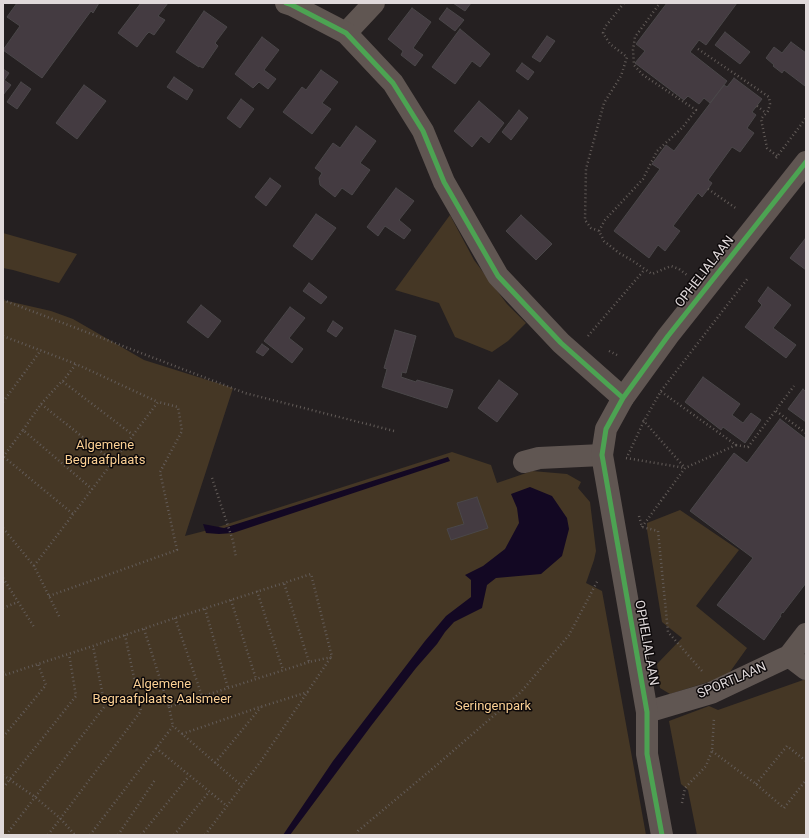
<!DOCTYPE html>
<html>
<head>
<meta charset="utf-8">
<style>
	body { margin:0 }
	#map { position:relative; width:809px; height:838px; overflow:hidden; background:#252021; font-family:Roboto,sans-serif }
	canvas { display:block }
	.frame { position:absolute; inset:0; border:4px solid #e0d9da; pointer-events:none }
</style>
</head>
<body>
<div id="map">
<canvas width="809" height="838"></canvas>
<div class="frame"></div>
</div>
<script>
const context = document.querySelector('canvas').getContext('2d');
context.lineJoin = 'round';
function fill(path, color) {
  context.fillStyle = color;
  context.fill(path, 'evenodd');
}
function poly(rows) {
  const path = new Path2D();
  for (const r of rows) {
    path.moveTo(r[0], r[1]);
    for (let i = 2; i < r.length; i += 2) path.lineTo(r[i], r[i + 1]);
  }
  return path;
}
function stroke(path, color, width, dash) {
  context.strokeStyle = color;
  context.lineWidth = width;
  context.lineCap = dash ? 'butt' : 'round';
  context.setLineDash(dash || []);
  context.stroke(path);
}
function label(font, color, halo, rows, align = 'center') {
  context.font = font + ' Roboto,sans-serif';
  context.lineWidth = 3;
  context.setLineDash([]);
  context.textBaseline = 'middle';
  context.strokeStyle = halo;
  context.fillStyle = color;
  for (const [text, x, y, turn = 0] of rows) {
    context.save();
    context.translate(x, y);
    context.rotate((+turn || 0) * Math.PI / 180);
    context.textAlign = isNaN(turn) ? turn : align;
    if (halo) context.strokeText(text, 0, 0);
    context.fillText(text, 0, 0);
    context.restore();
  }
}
fill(poly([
	[450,215,474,260,507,304,526,323,508,341,492,352,455,337,439,303,395,290],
	[3,233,77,254,59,283,13,270,3,268],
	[3,300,51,311,73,319,144,360,233,388,185,536,212,529,452,452,491,465,497,483,532,471,567,474,581,482,578,488,590,502,596,551,594,560,586,583,602,591,646,835,3,835],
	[680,510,739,550,696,606,747,648,727,676,670,694,660,688,657,664,682,638,662,622,647,530,647,523],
	[806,679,806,835,697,835,688,790,681,784,669,721,709,706,718,710]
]), '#453725');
fill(poly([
	[448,457,450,461,233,533,219,534,206,533,203,524,224,528],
	[530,487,552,496,567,518,569,529,562,556,541,574,496,578,487,585,482,608,454,622,445,632,437,644,416,668,371,726,290,835,283,835,333,761,425,641,446,616,471,597,471,580,465,575,483,566,505,549,519,523,517,508,511,494]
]), '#130823');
const building = poly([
	[17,3,99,3,93,13,91,11,42,78,3,50,20,26,7,17,17,3],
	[141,3,168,3,158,16,165,20,154,35,149,32,146,35,137,47,118,33,141,3],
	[453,3,471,3,465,11,453,3],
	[667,3,737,3,706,45,699,40,690,52,727,81,710,103,704,98,699,104,688,96,684,100,635,63,645,51,636,44,667,3],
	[412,8,431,22,413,48,423,55,415,66,401,55,403,51,388,39,412,8],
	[447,8,464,20,455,31,439,19,447,8],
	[204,11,227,27,215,43,218,46,203,68,199,66,199,67,176,52,204,11],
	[460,29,490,54,480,67,472,61,455,84,432,67,460,29],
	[725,32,750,52,740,64,715,45,725,32],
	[547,36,555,41,540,62,532,57,547,36],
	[262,37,279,50,264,70,276,79,268,89,259,82,253,88,235,74,262,37],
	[791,42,806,53,805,86,784,70,782,73,773,66,774,65,766,58,774,47,782,53,791,42],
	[522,63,534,72,528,80,516,71,522,63],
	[3,69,9,73,3,82,3,69],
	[321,70,338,82,322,103,331,109,312,134,283,112,302,87,306,90,321,70],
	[174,77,193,90,187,100,167,87,174,77],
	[734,78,762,99,752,112,756,115,747,128,754,133,740,152,732,147,708,180,712,183,708,189,702,197,698,193,673,226,680,231,665,251,658,245,649,258,614,231,660,169,652,164,666,145,674,151,724,85,727,87,734,78],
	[4,80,11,85,3,95,3,83,4,80],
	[21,82,31,89,17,109,7,102,21,82],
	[84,85,106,101,77,139,56,123,84,85],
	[241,99,254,109,240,128,227,118,241,99],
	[479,101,504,123,489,143,481,136,472,147,454,131,479,101],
	[519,110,528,118,511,140,502,132,519,110],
	[356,126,376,141,360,163,370,170,352,195,342,188,335,197,320,185,319,178,322,173,315,168,333,143,340,148,356,126],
	[270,178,281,186,266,206,255,197,270,178],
	[396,188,414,201,399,220,411,230,404,239,385,226,378,236,367,227,396,188],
	[316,214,336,228,312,260,293,246,316,214],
	[521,215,552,244,536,260,506,231,521,215],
	[805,239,806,240,806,270,790,258,805,239],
	[309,283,327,297,321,304,303,291,309,283],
	[768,287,791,305,773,328,796,345,786,358,745,327,762,305,758,301,768,287],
	[201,305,221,321,208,338,187,322,201,305],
	[290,307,305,318,289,338,303,349,292,363,264,341,290,307],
	[333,321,343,328,336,337,327,331,333,321],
	[395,330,416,336,406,373,402,372,401,377,416,382,417,380,453,390,447,408,382,387,387,369,384,368,395,330],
	[262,344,269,349,263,356,256,352,262,344],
	[703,377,740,404,732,415,743,423,751,413,761,420,745,443,723,427,721,430,685,402,703,377],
	[499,380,518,394,497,422,478,408,499,380],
	[803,389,806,392,806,422,788,409,803,389],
	[780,419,806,439,806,581,805,583,806,583,783,613,782,612,780,616,781,616,764,640,717,605,753,558,690,511,734,453,747,463,780,419],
	[477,497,488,528,451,540,447,529,464,524,457,503,477,497]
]);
fill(building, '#443b41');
stroke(building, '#4a4749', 1);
stroke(poly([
	[624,3,605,27,603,33,610,44,627,57,621,76,604,103,586,169,585,220,591,228,599,231,604,241,619,253,633,261,652,274,671,266,679,269,687,275],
	[698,49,769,97,770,104,768,111,761,119,767,148,777,156],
	[757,106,766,113],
	[776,158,806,118],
	[708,189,737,209],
	[599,231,605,220,643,179,657,151,682,128,696,110,643,75,634,65,633,50,635,37,660,3],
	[3,300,245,393,394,431],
	[3,336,76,364],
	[588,336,645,269],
	[609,351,617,355],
	[63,381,76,364,158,402],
	[3,402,41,350],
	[41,404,62,381,133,435],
	[776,411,806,433],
	[643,420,685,468],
	[23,430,41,404,113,461],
	[736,445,748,447,794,386],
	[628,455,644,421,661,391,748,278],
	[3,457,23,430,92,489],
	[4,457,73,514],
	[626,458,685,468],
	[212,478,233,541,236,557],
	[639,516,642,527,658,531,668,632,702,671],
	[642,527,685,468,736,445,660,391],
	[3,528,34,566],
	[3,578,34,627],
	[257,591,283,670],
	[49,596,177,550,160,472,182,431,178,407,158,402,34,566,60,618],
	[231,600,256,679],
	[3,608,18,602],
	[205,609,228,688],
	[175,618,202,696],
	[144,629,169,707,309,662],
	[3,672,5,675,38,664,93,646,175,618,231,600,284,583,311,574,332,657,309,662,284,583],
	[169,707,173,726],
	[182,734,257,708,308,692],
	[3,737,46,685,38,664],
	[156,748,227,806],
	[712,751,756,784,784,808,806,780],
	[215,763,261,707],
	[3,775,35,797,61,819,75,835],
	[756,784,787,746,806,761],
	[3,788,76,696,69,654],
	[682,803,685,788,706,766,712,751,714,718],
	[6,835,105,706,93,646],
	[48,835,141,711,125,635],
	[90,835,173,726,242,786],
	[118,835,155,780],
	[141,835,189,776],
	[174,835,209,792],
	[205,835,261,761,331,657],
	[357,835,358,831,438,764,521,692,569,635,598,580]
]), '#635c59', 2.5, [1, 3]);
stroke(poly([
	[346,33,374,3],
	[623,398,668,336,806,162],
	[524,462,539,458,602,455],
	[789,656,806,669],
	[647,712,711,693,789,656,806,634]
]), '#605652', 22);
stroke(poly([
	[286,3,292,5,346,33,393,83,423,131,444,182,498,276,561,343,623,398,606,429,602,455,647,712,647,754,662,835]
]), '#605652', 22);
stroke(poly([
	[286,3,292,5,346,33,393,83,423,131,444,182,498,276,561,343,623,398],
	[662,835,647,754,647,712,602,455,606,429,623,398,668,336,806,162]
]), '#4ca352', 5);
label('13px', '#e0d9da', '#0d090a', [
	["OPHELIALAAN",705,272,-52],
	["OPHELIALAAN",646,643,80],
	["SPORTLAAN",732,681,-23]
]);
label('13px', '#fbd094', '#0d090a', [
	["Algemene",105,446],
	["Begraafplaats",105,461],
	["Algemene",162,685],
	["Begraafplaats Aalsmeer",162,700],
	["Seringenpark",493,707]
]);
</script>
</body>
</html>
